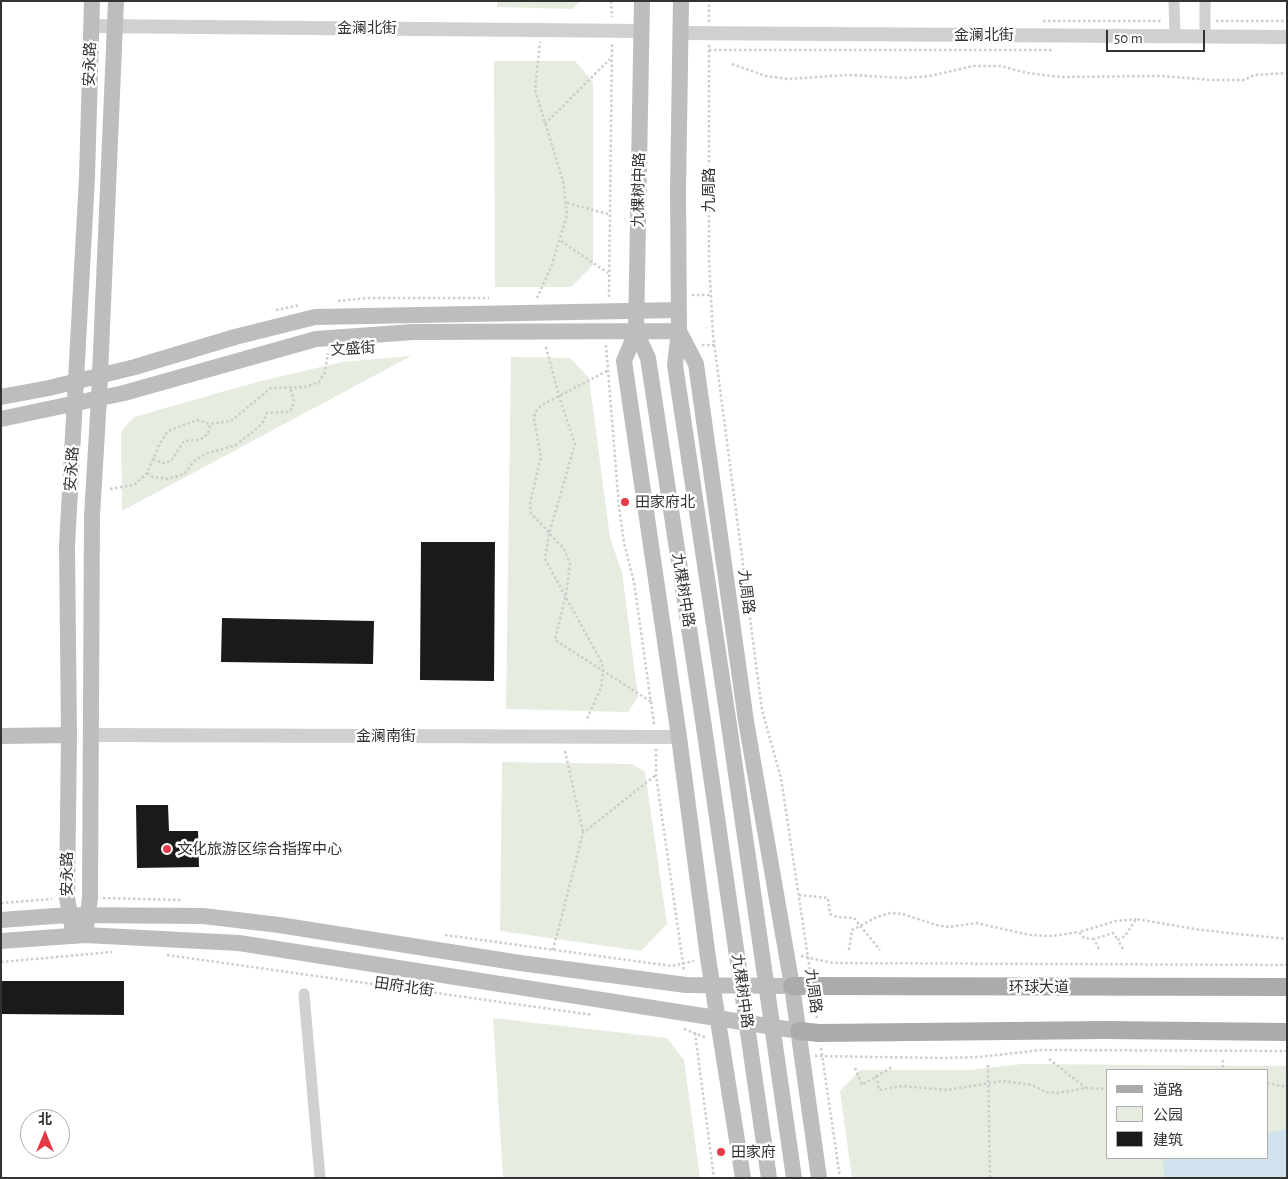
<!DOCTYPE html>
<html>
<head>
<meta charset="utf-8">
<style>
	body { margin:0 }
	#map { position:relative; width:1288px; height:1179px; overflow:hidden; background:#fff; font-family:"Alegreya Sans","Noto Sans SC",sans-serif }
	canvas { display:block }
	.frame { position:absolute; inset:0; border:2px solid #333; pointer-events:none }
	.legend { position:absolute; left:1106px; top:1069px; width:162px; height:90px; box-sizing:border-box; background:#fff; border:1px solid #adadad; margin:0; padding:6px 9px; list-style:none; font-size:15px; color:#333 }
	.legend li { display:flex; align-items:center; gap:10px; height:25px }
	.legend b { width:25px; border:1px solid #adadad }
	.north { position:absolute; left:20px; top:1109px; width:50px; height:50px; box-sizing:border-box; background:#fff; border:1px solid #adadad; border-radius:50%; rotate:0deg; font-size:14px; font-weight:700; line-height:20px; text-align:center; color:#333 }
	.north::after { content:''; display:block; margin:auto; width:18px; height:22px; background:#e63946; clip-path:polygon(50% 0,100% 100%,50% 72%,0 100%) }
	.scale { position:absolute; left:1106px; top:30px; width:99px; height:22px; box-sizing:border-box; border:2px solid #333; border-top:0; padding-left:6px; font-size:15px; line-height:18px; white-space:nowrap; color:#333; -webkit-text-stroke:4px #fff; paint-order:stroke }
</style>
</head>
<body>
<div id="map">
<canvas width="1288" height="1179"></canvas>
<div class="frame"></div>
<ul class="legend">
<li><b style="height:6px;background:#ababab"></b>道路</li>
<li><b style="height:14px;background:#e6ecdf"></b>公园</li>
<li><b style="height:14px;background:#1a1a1a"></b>建筑</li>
</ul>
<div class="north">北</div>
<div class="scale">50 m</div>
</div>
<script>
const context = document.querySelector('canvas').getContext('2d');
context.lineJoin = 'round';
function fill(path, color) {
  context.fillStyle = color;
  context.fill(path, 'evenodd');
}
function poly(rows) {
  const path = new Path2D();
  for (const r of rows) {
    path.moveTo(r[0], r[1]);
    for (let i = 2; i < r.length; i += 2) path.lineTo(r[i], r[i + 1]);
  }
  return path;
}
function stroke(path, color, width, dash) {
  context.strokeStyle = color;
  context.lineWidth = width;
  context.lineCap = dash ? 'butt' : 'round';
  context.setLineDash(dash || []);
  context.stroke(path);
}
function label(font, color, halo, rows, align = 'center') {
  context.font = font + ' "Alegreya Sans","Noto Sans SC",sans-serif';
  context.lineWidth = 5;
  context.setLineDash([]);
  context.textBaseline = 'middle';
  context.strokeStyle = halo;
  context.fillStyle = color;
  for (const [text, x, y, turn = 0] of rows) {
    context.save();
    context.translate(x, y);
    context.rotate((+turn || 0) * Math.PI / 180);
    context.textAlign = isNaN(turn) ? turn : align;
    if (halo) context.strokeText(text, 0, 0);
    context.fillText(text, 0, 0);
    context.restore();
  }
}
fill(poly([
	[497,1,580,1,573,9,497,7],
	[494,61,575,61,593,82,593,265,571,287,495,287],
	[411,356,122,511,121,432,134,417,257,382,342,362],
	[511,357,570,358,589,378,610,538,622,572,638,697,628,712,506,709],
	[502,762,632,764,645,772,667,924,641,951,500,931],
	[493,1018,667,1038,684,1060,700,1178,503,1178],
	[1022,1064,1287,1066,1287,1178,852,1178,840,1091,860,1070,970,1070],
	[1107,1070,1267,1070,1267,1158,1107,1158]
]), '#e6ecdf');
fill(poly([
	[1287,1129,1287,1178,1164,1178,1163,1158,1267,1158,1267,1133]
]), '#cfe2ee');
fill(poly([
	[421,542,495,542,494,681,420,680],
	[222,618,374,621,373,664,221,662],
	[136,805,168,805,169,831,198,831,199,867,137,868],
	[1,981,124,981,124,1015,1,1014]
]), '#1a1a1a');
stroke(poly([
	[611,1,612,17],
	[1043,21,1163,21],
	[1216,21,1287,21],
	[709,22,709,1],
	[709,45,709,259,713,335,762,710,781,778,810,971],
	[709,50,1053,50],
	[732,64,766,76,788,79,848,75,906,78,930,76,973,66,1001,66,1027,73,1061,77,1161,76,1211,80,1245,80,1254,75,1287,73],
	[545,124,610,59],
	[567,203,608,214],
	[561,241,608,273],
	[692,295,711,295],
	[609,297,612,43],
	[537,298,551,267,567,215,563,181,535,90,540,42],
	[338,301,367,298,489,298],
	[276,310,300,305],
	[606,345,619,507,624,543,634,582,654,724],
	[702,345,715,345],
	[546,347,559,396,575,444,549,534,545,559,602,663,603,672,601,688,586,721],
	[607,371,542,405,535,412,534,419,541,457,530,503,531,513,564,549,570,564,566,594,555,640,653,703],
	[153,459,163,463,171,461,184,441,200,440,208,434,210,424],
	[147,473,153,477,168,479,184,474,195,460,208,453,236,445,262,424,267,413,288,412,291,410,294,401,290,387],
	[110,489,134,485,147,473,160,443,168,431,197,420,210,424,231,421,271,388,305,387,319,382,325,372,328,353],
	[656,749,656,775,684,971],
	[565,751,583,832],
	[799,895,828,898,830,914,837,917,854,918,880,950],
	[103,898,182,900],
	[1,903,52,899],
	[445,935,672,966,694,961],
	[1094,939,1084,938,1079,932,1116,921,1136,919],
	[1099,949,1094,939,1113,933,1118,940],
	[1123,949,1118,940,1125,936,1136,919,1201,930,1287,939],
	[553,950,583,833,656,775],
	[849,950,852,930,877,917,890,913,903,914,936,925,949,927,976,923,1030,935,1052,936,1079,932],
	[167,955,593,1015],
	[801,956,833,963,1287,965],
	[1,962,112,952],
	[814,1001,817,1018],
	[684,1029,707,1038],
	[695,1033,714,1178],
	[821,1048,840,1178],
	[815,1056,943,1058,979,1057,1042,1050,1287,1051],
	[1049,1059,1086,1088],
	[1223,1060,1223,1070],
	[988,1065,990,1178],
	[855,1068,862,1085,892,1067],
	[876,1076,879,1090,902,1086,947,1090,1003,1081,1032,1085,1046,1092,1058,1093,1086,1088,1107,1089],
	[1267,1083,1287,1087]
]), '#cdcdcd', 2.5, [2.5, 2.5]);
stroke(poly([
	[1174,1,1175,36],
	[1205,1,1205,36],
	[304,994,320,1178]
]), '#d0d0d0', 11);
stroke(poly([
	[92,26,641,31],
	[681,33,1287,37],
	[92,735,679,737]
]), '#d0d0d0', 14);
stroke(poly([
	[642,1,636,332,648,358,704,727],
	[681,1,678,190,679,331,675,365,729,725],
	[679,331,696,364,746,721,792,986,819,1178],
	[636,332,624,361,679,737,708,958,743,1178],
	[1,397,49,388,135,367,235,337,315,317,678,310],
	[1,419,124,393,316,339,413,332,679,331],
	[1,736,69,735],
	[1,920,68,915,203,916,279,925,520,963,686,985,792,986],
	[85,935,90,898,92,516,99,398,116,1],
	[74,936,67,898,69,735,67,546,87,177,92,1],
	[1,941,85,935,239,943,799,1031]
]), '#bdbdbd', 16);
stroke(poly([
	[792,986,1287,987],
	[799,1031,819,1033,1105,1030,1287,1032]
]), '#ababab', 18);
stroke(poly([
	[729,725,794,1178],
	[704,727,769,1178]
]), '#bdbdbd', 16);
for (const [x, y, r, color] of [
	[625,502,5,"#e63946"],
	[167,849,5,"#e63946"],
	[721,1152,5,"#e63946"]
]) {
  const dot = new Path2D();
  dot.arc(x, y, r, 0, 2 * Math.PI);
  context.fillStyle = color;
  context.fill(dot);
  stroke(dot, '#fff', 2);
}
label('15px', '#333', '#fff', [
	["金澜北街",367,28],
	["金澜北街",984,35],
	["安永路",90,64,-88],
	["九棵树中路",639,190,-89],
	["九周路",709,190,-90],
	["文盛街",353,349,-4],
	["安永路",72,469,-86],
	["九棵树中路",683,590,81],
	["九周路",746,592,83],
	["金澜南街",386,736],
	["安永路",67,874,-90],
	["田府北街",404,987,8],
	["环球大道",1039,987],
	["九棵树中路",742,991,82],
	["九周路",813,991,82]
]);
label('15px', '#333', '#fff', [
	["田家府北",635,502],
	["文化旅游区综合指挥中心",177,849],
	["田家府",731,1152]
], 'left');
</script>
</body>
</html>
